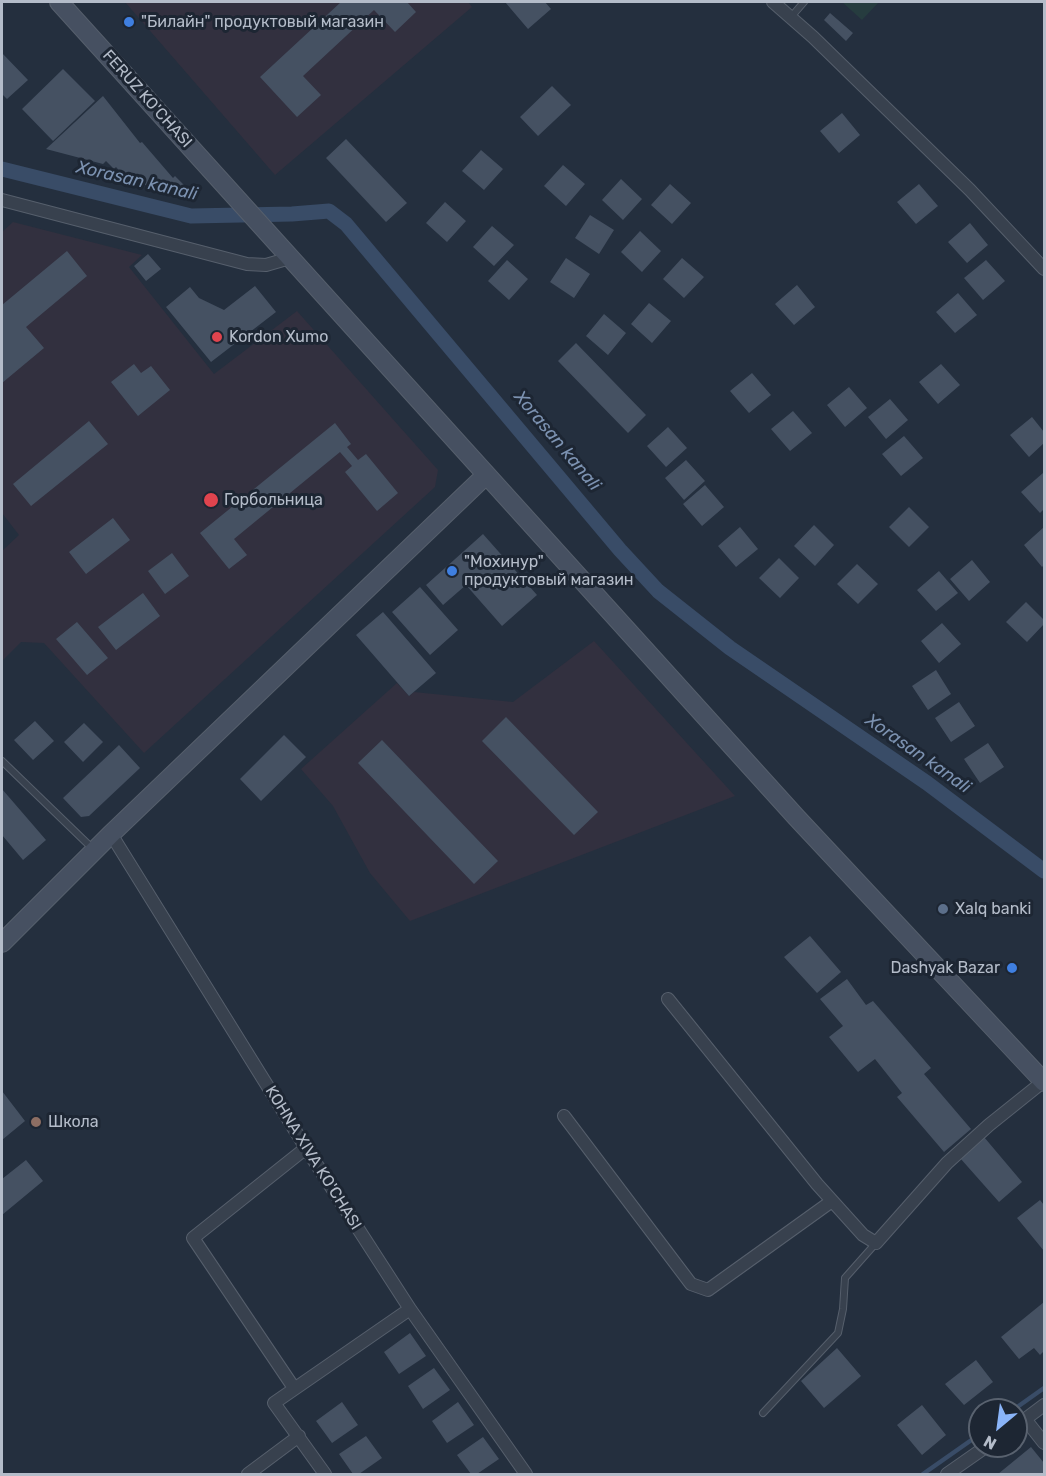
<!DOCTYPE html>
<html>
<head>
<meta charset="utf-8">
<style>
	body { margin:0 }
	#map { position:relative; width:1046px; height:1476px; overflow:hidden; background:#242f3e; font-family:Rubik,sans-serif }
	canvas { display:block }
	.frame { position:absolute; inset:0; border:3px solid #b4bcc9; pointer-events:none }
	.north { position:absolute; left:968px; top:1398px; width:60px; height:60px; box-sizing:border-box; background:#1d2633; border:2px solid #59626f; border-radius:50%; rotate:209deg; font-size:16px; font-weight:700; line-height:24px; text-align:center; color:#b4bcc9 }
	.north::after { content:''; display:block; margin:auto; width:21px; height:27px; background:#8ab4f8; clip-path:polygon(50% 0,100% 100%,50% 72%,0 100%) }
</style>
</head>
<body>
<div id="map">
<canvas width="1046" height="1476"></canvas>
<div class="frame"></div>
<div class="north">N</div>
</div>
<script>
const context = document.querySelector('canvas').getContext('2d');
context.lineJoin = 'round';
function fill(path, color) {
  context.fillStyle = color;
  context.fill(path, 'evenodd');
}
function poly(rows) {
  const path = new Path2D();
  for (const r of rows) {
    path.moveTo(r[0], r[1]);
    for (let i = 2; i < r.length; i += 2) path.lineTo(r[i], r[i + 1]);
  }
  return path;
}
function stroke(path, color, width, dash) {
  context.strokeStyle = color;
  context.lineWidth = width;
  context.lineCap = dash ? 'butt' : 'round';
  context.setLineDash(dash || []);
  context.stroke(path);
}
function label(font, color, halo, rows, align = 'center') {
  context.font = font + ' Rubik,sans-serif';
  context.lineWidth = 6;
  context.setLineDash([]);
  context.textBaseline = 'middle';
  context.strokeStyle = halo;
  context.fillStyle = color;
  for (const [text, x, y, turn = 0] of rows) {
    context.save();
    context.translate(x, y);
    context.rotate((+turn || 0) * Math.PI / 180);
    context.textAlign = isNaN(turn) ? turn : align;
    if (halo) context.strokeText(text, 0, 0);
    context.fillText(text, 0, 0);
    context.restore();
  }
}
fill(poly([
	[125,2,468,2,472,7,275,175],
	[13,222,142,255,129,267,214,374,297,311,438,470,435,487,144,753,44,643,21,642,2,661,2,551,19,535,2,513,2,232],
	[594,641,735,796,410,921,370,873,333,806,301,769,397,683,409,696,414,692,513,702]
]), '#32303f');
fill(poly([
	[842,2,879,2,862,20]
]), '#263c3f');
stroke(poly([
	[1013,1410,1044,1388],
	[923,1474,980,1434]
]), '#394c67', 4.5);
stroke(poly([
	[2,169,191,216,292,214,329,211,346,224,620,550,658,591,730,648,927,783,1044,871]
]), '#394c67', 15);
fill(poly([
	[341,2,407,2,416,12,395,32,374,10,303,76,321,95,297,117,260,77],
	[505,2,545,2,551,9,528,29],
	[830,13,853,33,846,41,824,20],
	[2,53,28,80,7,99,2,94],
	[63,69,95,101,53,141,22,109],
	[552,86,571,105,538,136,520,117],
	[103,96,140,143,142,142,173,178,175,176,186,187,179,194,163,187,157,181,150,187,124,176,116,167,114,169,106,161,103,164,46,149],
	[842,113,860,135,839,153,820,131],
	[346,139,407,203,386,222,326,158],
	[481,150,503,169,484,190,462,171],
	[563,165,585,184,566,206,544,186],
	[621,179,642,199,623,220,602,200],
	[670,184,691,203,672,224,651,205],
	[919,184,938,206,916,224,897,202],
	[445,202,466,221,447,242,426,223],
	[590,215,614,230,599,254,575,238],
	[970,223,988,245,967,263,948,242],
	[492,226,514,245,494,266,473,247],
	[640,231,661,251,642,272,621,252],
	[67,251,87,276,26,327,44,348,2,383,2,305],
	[148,254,161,269,146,281,134,266],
	[566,258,590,274,574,298,550,282],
	[682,258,704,277,684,298,663,279],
	[507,260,528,279,509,300,488,281],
	[986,260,1005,281,983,300,964,278],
	[797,285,815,307,794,325,775,304],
	[255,286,276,312,211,362,166,307,190,287,199,298,224,310],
	[958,293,977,315,955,333,936,312],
	[649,303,671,321,652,343,631,324],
	[604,314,626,333,608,355,586,336],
	[576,343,646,415,628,433,558,361],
	[134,364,141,373,151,366,170,390,138,416,111,382],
	[941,364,960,385,938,404,919,382],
	[752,373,771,395,749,413,730,391],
	[849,387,867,408,845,427,827,405],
	[890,399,908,420,886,439,868,417],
	[793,411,812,433,790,451,771,429],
	[1032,417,1044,432,1044,443,1029,457,1010,435],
	[89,421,108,444,31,506,13,484],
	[335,423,351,444,347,447,358,460,366,454,398,493,377,511,345,472,352,466,340,452,234,539,247,555,229,569,200,533],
	[668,427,687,448,666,467,647,446],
	[904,436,923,458,901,476,882,454],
	[686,460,705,481,684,500,665,478],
	[1043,473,1044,509,1040,513,1021,492],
	[705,485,724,507,702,526,683,504],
	[909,507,929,527,909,547,889,527],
	[113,518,130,540,86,574,69,552],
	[814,525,834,545,815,566,794,546],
	[740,527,758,549,736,567,718,546],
	[1044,527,1044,565,1042,567,1024,545],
	[483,534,537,595,502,626,466,585,443,605,426,585],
	[172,553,189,576,165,594,148,571],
	[779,558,799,578,780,598,759,578],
	[972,560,990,582,969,601,950,579],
	[857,564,878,584,858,604,837,584],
	[939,571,958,593,936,611,917,590],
	[420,587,458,630,430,655,392,612],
	[143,593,160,616,116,650,98,627],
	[1026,602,1044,620,1044,624,1027,642,1006,622],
	[383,612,436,673,409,696,356,635],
	[77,622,108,658,87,675,56,639],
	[942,623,961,644,939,663,921,641],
	[936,670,951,694,928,710,912,686],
	[959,702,975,726,951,742,935,718],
	[506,717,598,812,574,835,482,741],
	[35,721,54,741,33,760,14,740],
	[84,723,103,742,83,762,64,742],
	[284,735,306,757,261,801,240,779],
	[382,740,498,861,474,884,358,763],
	[988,743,1004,767,980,783,964,759],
	[119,745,140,768,89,816,81,817,63,798],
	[2,789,46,840,23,860,2,835],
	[810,936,841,972,817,993,784,957],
	[847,979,866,1005,873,1001,931,1068,924,1074,971,1129,944,1152,897,1097,902,1093,875,1059,858,1072,829,1037,843,1026,820,999],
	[2,1091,25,1121,2,1140],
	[984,1137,1022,1182,999,1202,960,1158],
	[26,1160,43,1181,2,1215,2,1179],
	[1040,1200,1044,1205,1044,1251,1017,1218],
	[1044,1302,1044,1351,1040,1355,1034,1348,1019,1359,1001,1337],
	[410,1333,426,1356,399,1374,384,1352],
	[837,1348,861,1376,824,1408,801,1381],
	[976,1360,993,1382,964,1405,945,1384],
	[434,1368,450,1390,423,1409,408,1386],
	[342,1402,358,1425,332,1443,316,1421],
	[458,1402,474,1425,447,1443,432,1421],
	[922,1405,946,1435,922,1455,897,1425],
	[366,1436,382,1458,359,1474,353,1474,339,1454],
	[483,1437,499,1459,477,1474,471,1474,457,1455],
	[1031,1447,1044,1463,1044,1474,998,1474]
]), '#455162');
const service = poly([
	[791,17,804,2],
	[2,761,92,848],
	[763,1413,838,1333,843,1309,845,1278,876,1243]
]);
const minor = poly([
	[773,2,813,37,970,190,1044,269],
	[2,200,247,264,266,265,290,258],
	[111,834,306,1148,410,1309,526,1474],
	[668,999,817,1184,863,1235,876,1243,947,1163,989,1125,1044,1081],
	[564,1116,691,1284,708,1290,832,1201],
	[294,1388,193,1238,306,1148],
	[1025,1419,1044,1443],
	[1016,1426,1044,1405],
	[248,1474,299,1436],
	[325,1474,274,1403,410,1309],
	[947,1474,987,1446]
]);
const secondary = poly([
	[59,2,797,818,1044,1082],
	[2,943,111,834,486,475]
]);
stroke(service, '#565f6c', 8);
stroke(minor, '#565f6c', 14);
stroke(secondary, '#565f6c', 20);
stroke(service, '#38414e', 6);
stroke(minor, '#38414e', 12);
stroke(secondary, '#465061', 18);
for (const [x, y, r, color] of [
	[129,22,6,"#3f7fe0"],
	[217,337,6,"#e0444e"],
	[211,500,8,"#e0444e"],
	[452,571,6,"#3f7fe0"],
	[943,909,6,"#5c6f8a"],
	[1012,968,6,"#3f7fe0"],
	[36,1122,6,"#8d6e63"]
]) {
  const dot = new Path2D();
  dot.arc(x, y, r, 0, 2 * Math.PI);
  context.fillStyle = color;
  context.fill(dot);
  stroke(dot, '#1d2633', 2);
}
label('16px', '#b4bcc9', '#1d2633', [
	["\"Билайн\" продуктовый магазин",141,22],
	["Kordon Xumo",229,337],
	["Горбольница",224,500],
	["\"Мохинур\"",464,562],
	["продуктовый магазин",464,580],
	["Xalq banki",955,909],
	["Dashyak Bazar",1000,968,"right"],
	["Школа",48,1122]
], 'left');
label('16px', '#b4bcc9', '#1d2633', [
	["FERUZ KO'CHASI",147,99,48],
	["KOHNA XIVA KO'CHASI",313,1158,58]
]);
label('italic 18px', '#7c92b1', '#1d2633', [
	["Xorasan kanali",137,181,13],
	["Xorasan kanali",557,441,50],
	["Xorasan kanali",918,754,35]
]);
</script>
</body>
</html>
